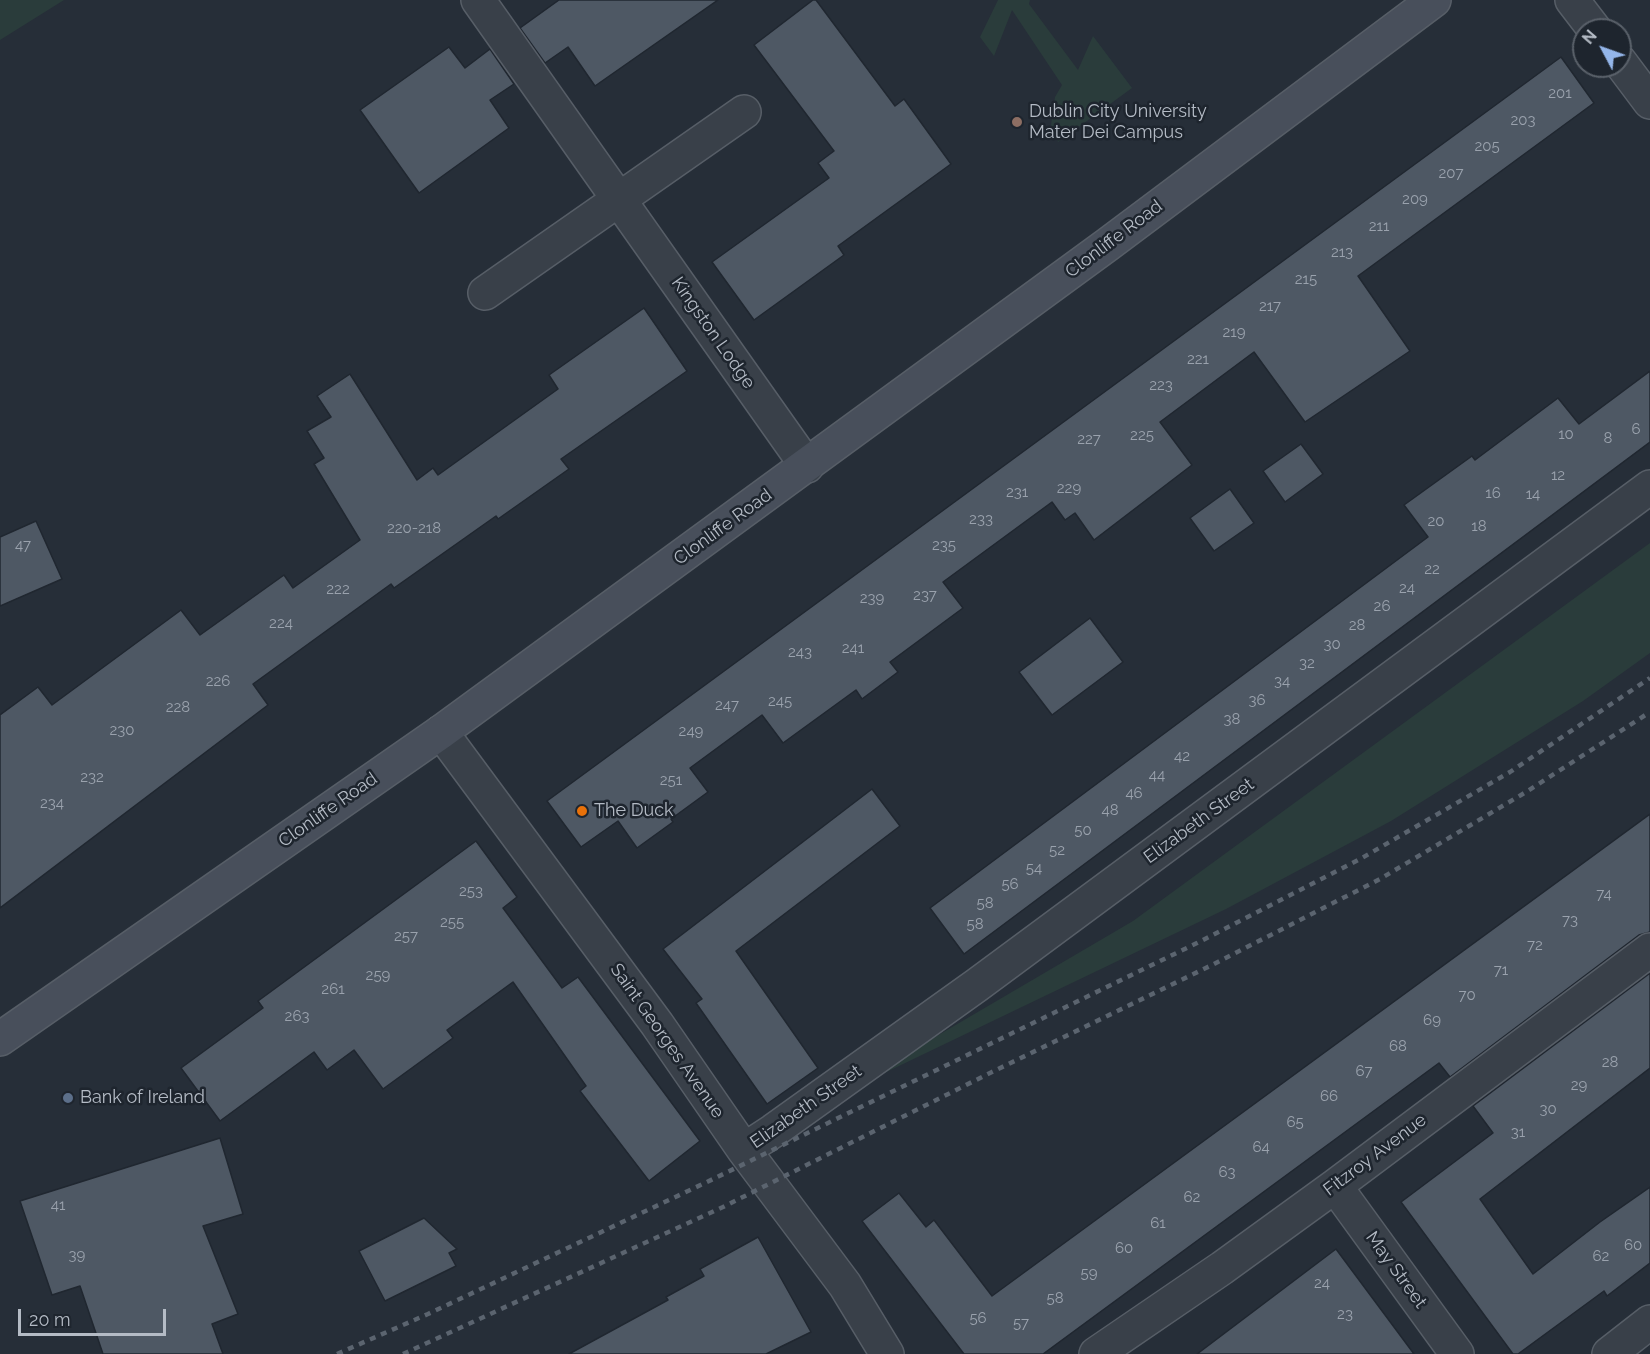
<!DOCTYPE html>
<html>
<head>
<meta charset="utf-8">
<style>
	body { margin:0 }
	#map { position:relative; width:1650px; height:1354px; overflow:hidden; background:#262e38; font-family:Raleway,sans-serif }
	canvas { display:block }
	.north { position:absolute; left:1572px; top:18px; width:60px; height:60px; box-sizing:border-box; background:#1e252e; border:2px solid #5a616a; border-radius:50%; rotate:311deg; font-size:16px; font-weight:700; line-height:24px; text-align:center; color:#b4bbc5 }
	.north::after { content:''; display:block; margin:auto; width:21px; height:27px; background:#94b6ea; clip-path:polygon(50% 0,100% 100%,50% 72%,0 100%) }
	.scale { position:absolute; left:18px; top:1309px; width:148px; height:27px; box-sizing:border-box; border:3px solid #b4bbc5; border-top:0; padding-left:8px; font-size:18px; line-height:21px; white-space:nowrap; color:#b4bbc5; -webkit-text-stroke:4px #1e252e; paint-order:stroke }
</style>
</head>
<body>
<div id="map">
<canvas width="1650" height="1354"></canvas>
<div class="north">N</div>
<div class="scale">20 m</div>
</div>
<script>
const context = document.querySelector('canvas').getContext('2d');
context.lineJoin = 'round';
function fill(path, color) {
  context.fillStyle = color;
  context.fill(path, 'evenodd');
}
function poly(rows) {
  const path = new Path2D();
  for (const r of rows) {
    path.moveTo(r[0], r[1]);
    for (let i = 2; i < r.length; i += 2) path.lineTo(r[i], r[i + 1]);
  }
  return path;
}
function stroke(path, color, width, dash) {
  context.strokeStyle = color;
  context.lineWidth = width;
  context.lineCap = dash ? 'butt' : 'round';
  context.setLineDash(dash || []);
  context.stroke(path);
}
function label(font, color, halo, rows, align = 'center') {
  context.font = font + ' Raleway,sans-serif';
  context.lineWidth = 5;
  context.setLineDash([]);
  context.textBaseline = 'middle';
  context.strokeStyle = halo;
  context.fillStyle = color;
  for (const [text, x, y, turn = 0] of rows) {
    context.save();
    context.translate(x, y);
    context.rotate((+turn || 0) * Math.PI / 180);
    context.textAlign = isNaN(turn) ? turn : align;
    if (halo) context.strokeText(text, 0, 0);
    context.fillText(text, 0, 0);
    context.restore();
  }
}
fill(poly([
	[0,0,64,0,0,40],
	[998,0,1030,0,1029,4,1078,70,1093,36,1132,88,1058,142,1051,125,1055,97,1062,85,1012,10,994,56,980,37],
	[1650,543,1650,653,1583,701,1391,821,1226,909,826,1101,1133,921]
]), '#2a3c3b');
const building = poly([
	[559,0,718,0,595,86,568,47,545,63,520,28,559,0],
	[813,0,816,0,895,106,904,99,951,164,838,246,844,255,754,320,712,262,829,178,818,163,834,151,754,45,813,0],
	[449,47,465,68,490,49,514,84,490,100,509,128,419,193,360,110,449,47],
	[1561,57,1594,103,1358,276,1410,351,1305,422,1254,352,1160,422,1192,465,1094,540,1075,513,1065,520,1052,502,943,582,963,608,890,662,898,672,862,699,856,690,783,743,762,715,690,768,708,792,671,819,673,822,637,848,618,821,581,847,547,801,1561,57],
	[644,308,687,371,561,459,569,469,498,519,496,516,394,588,391,584,253,684,268,705,0,908,0,715,38,687,52,705,181,610,200,635,284,575,293,588,360,540,314,464,324,458,307,431,331,417,317,396,350,374,417,480,433,468,438,475,558,389,549,375,644,308],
	[1650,371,1650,442,964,954,930,908,1428,537,1404,505,1472,456,1475,460,1558,398,1579,424,1650,371],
	[1301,444,1323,474,1285,502,1263,471,1301,444],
	[1230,489,1254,523,1214,551,1190,518,1230,489],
	[36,521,62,579,0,606,0,537,36,521],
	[1090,618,1123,662,1052,715,1019,672,1090,618],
	[872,789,900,826,736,951,818,1068,767,1104,696,1003,702,999,663,949,872,789],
	[1650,814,1650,932,1639,935,1450,1077,1439,1063,1043,1354,964,1354,862,1221,899,1193,926,1227,934,1220,992,1296,1650,814],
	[476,841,517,897,503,908,562,988,578,977,700,1141,649,1181,580,1091,586,1086,513,982,447,1030,453,1038,383,1089,354,1050,327,1070,314,1052,220,1121,181,1068,263,1008,258,1001,476,841],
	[1650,973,1650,1068,1480,1199,1533,1274,1600,1222,1650,1187,1650,1263,1607,1296,1604,1291,1518,1354,1513,1354,1401,1202,1493,1133,1473,1106,1650,973],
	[220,1138,243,1214,203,1226,238,1314,212,1324,223,1354,103,1354,80,1286,52,1295,20,1201,220,1138],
	[424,1218,457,1249,449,1253,456,1266,385,1301,359,1251,424,1218],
	[758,1237,811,1332,766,1354,569,1354,668,1300,666,1297,704,1276,700,1269,758,1237],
	[1336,1249,1414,1354,1197,1354,1336,1249]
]);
fill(building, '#4e5864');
stroke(building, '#202730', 1.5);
const minor = poly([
	[478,0,807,466],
	[1572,0,1595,30],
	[1620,62,1650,102],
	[485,293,744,112],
	[441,732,657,1024,744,1150,845,1285,887,1354],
	[744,1150,773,1131,977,985,1650,487],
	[1335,1186,1457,1354],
	[1096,1354,1222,1268,1335,1186,1650,950],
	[1609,1354,1650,1322]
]);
const secondary = poly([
	[0,1039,441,732,1107,245,1434,0]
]);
stroke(minor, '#575e67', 36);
stroke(secondary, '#575e67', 36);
stroke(minor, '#394049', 33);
stroke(secondary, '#484f5b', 33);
stroke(poly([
	[337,1354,428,1314,707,1182,1197,943,1362,858,1510,772,1650,678],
	[403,1354,723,1207,992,1072,1212,965,1380,879,1526,792,1650,712]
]), '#5b646f', 4.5, [6, 6]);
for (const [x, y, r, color] of [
	[1017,122,6,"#8d6e63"],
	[582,811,6,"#e8710a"],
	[68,1098,6,"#5c6f8a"]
]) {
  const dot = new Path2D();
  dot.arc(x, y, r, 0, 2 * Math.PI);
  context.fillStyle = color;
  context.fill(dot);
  stroke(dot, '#1e252e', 2);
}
label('15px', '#9aa2ad', null, [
	["201",1560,93],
	["203",1523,120],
	["205",1487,146],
	["207",1451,173],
	["209",1415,199],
	["211",1379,226],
	["213",1342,252],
	["215",1306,279],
	["217",1270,306],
	["219",1234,332],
	["221",1198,359],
	["223",1161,385],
	["6",1636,429],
	["10",1566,434],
	["225",1142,435],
	["8",1608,438],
	["227",1089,439],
	["12",1558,475],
	["229",1069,488],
	["231",1017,492],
	["16",1493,493],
	["14",1533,494],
	["233",981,519],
	["20",1436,521],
	["18",1479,526],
	["220-218",414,528],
	["47",23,545],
	["235",944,545],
	["22",1432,569],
	["24",1407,588],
	["222",338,589],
	["237",925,595],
	["239",872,598],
	["26",1382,606],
	["224",281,623],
	["28",1357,625],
	["30",1332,644],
	["241",853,648],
	["243",800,652],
	["32",1307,663],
	["226",218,681],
	["34",1282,681],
	["36",1257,700],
	["245",780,701],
	["247",727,705],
	["228",178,707],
	["38",1232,719],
	["230",122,730],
	["249",691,731],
	["42",1182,756],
	["44",1157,775],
	["232",92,777],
	["251",671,780],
	["46",1134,793],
	["234",52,803],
	["48",1110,810],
	["50",1083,830],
	["52",1057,850],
	["54",1034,868],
	["56",1010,884],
	["253",471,891],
	["74",1604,894],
	["58",985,903],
	["73",1570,920],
	["255",452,922],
	["58",975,924],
	["257",406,936],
	["72",1535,945],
	["71",1501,970],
	["259",378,975],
	["261",333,989],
	["70",1467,995],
	["263",297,1016],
	["69",1432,1020],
	["68",1398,1046],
	["28",1610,1062],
	["67",1364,1071],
	["29",1579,1085],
	["66",1329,1096],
	["30",1548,1109],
	["65",1295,1122],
	["31",1518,1132],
	["64",1261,1147],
	["63",1227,1172],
	["62",1192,1197],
	["41",58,1205],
	["61",1158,1223],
	["60",1633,1245],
	["60",1124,1248],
	["39",77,1255],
	["62",1601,1256],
	["59",1089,1273],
	["24",1322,1283],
	["58",1055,1298],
	["23",1345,1314],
	["56",978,1318],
	["57",1021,1323]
]);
label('18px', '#b4bbc5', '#1e252e', [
	["Dublin City University",1029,112],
	["Mater Dei Campus",1029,133],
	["The Duck",594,811],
	["Bank of Ireland",80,1098]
], 'left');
label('18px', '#b4bbc5', '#1e252e', [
	["Clonliffe Road",1114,239,-37],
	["Kingston Lodge",713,333,55],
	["Clonliffe Road",723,527,-36],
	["Clonliffe Road",328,810,-35],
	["Elizabeth Street",1199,821,-36],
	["Saint Georges Avenue",667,1041,55],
	["Elizabeth Street",806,1107,-35],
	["Fitzroy Avenue",1375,1155,-37],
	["May Street",1396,1270,54]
]);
</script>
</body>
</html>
